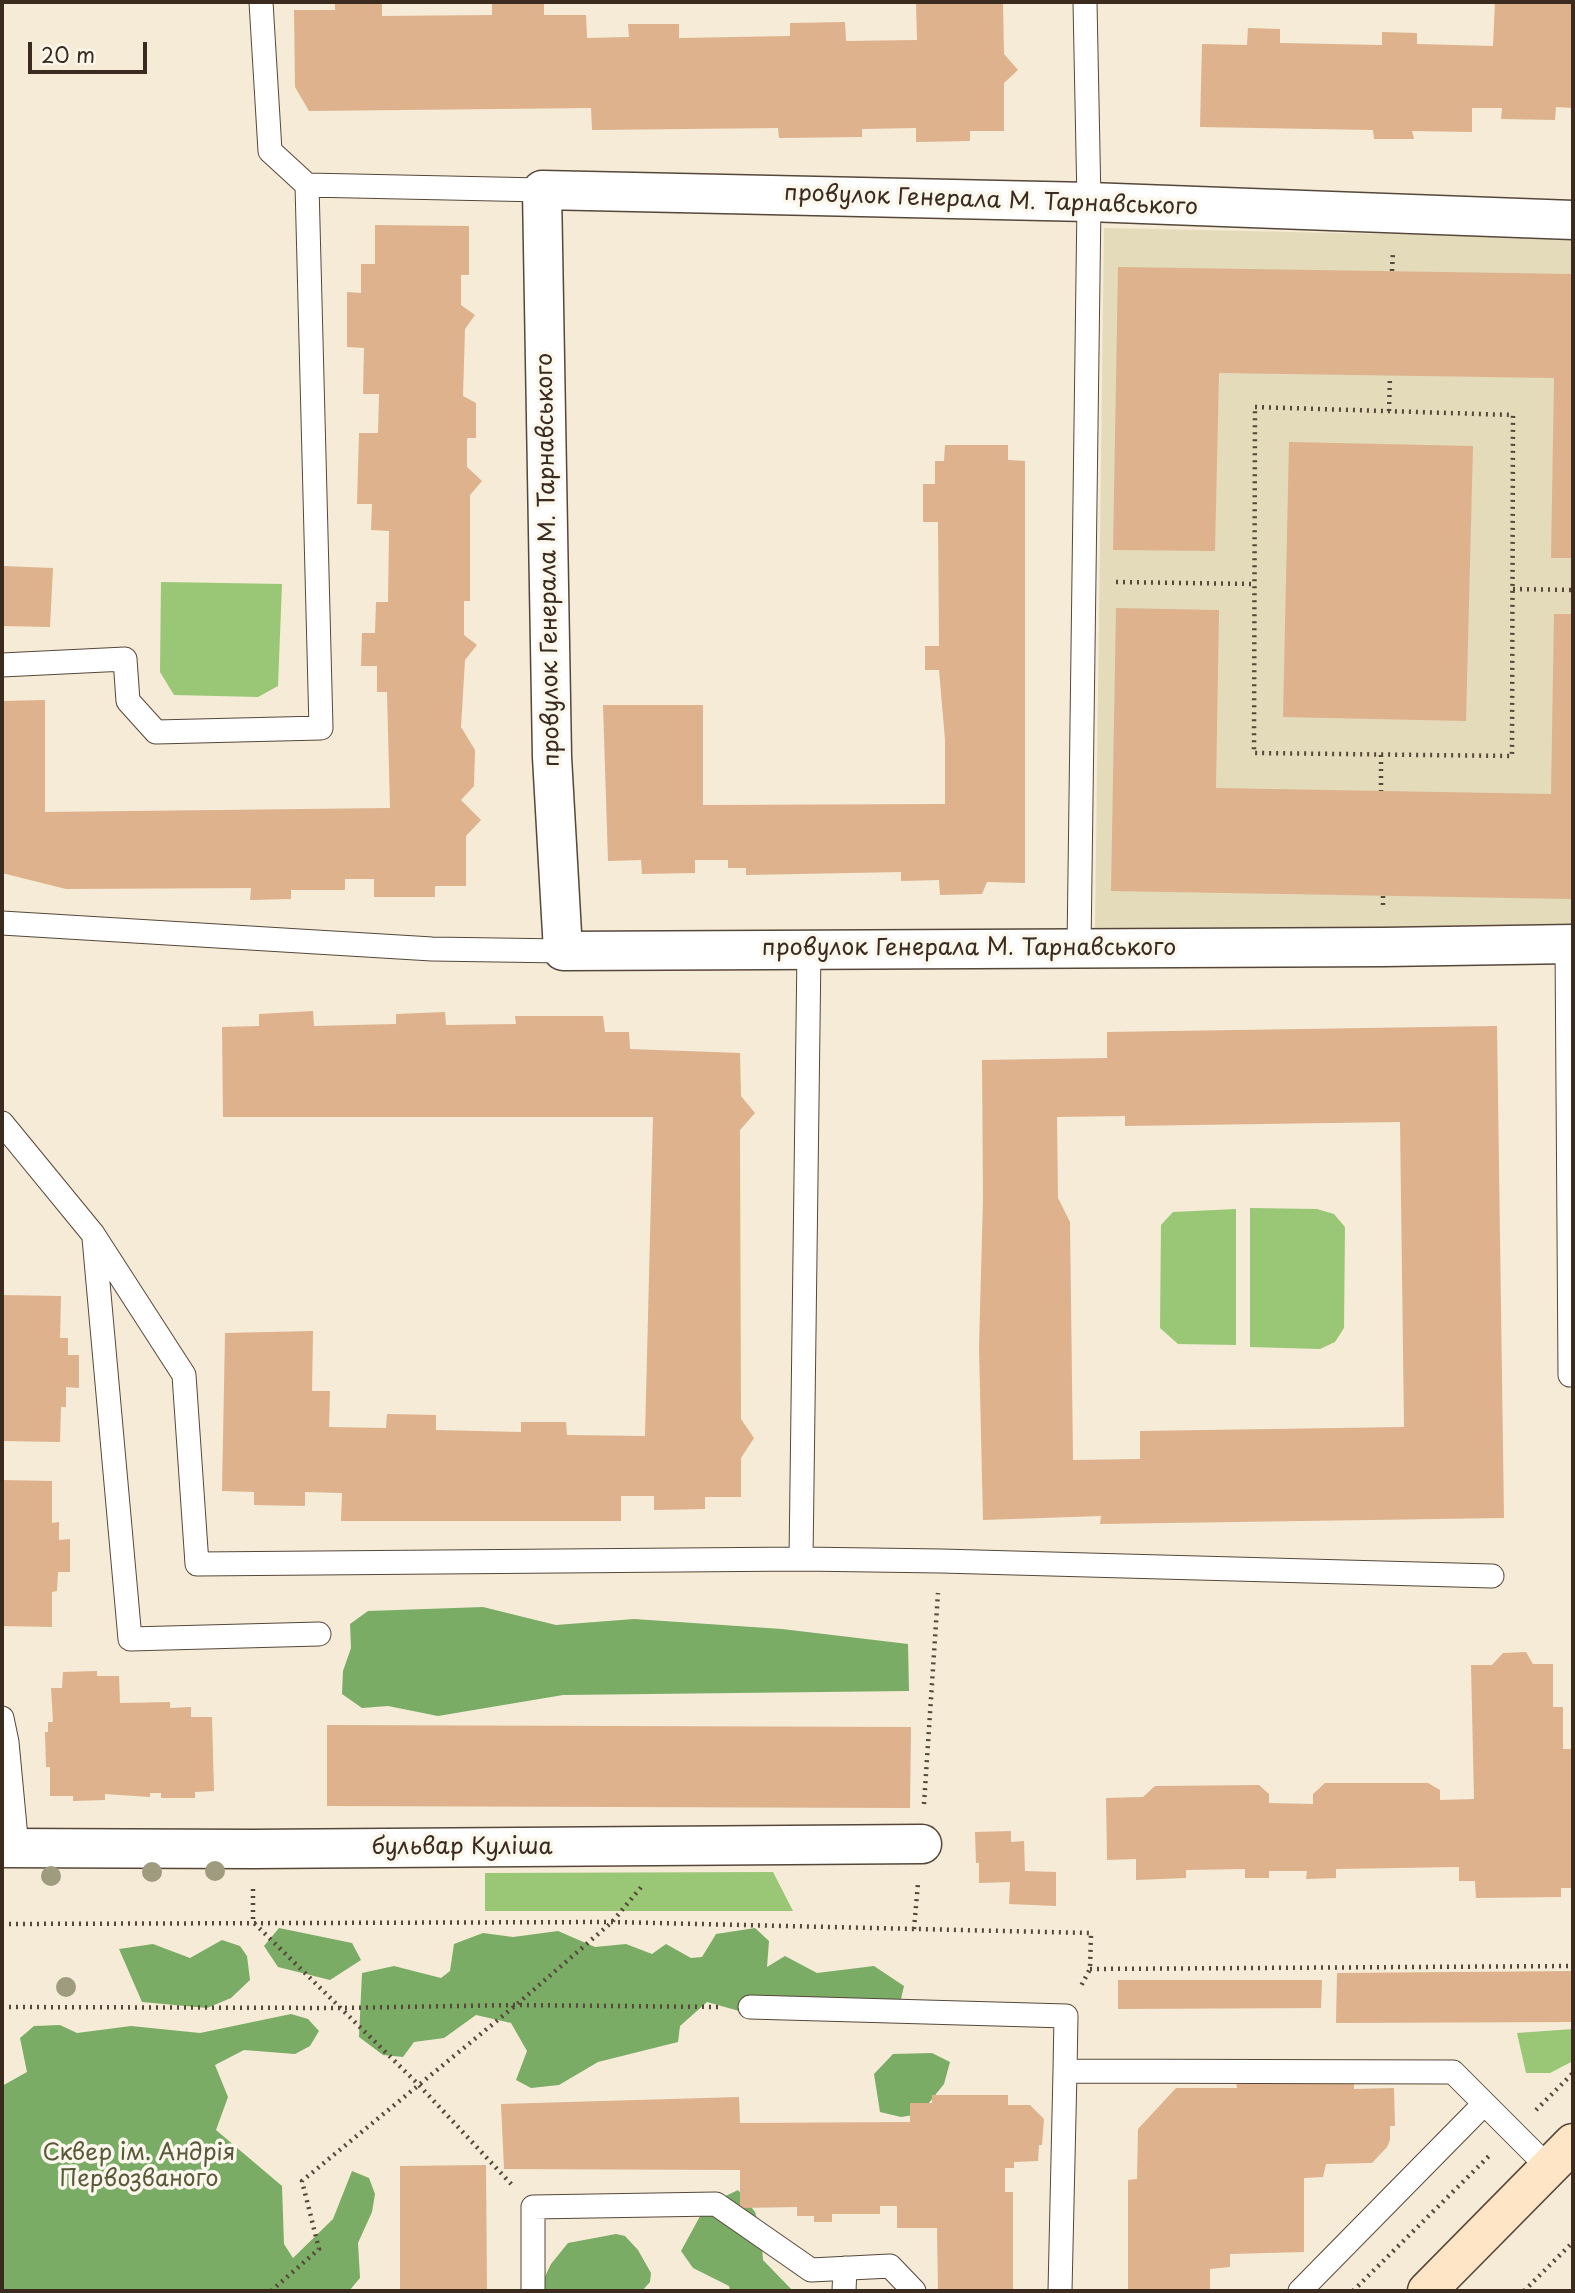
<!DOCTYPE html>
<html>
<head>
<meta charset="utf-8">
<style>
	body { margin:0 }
	#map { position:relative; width:1575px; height:2293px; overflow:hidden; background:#f5ebd6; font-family:"Playpen Sans",sans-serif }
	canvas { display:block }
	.frame { position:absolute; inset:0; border:4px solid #3b2a1e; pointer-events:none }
	.scale { position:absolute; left:28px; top:42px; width:119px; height:32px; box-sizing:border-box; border:4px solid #3b2a1e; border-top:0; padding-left:9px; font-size:21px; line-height:24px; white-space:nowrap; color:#3b2a1e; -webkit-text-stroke:5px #fbf7ec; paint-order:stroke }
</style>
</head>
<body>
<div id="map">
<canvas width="1575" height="2293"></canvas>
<div class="frame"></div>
<div class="scale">20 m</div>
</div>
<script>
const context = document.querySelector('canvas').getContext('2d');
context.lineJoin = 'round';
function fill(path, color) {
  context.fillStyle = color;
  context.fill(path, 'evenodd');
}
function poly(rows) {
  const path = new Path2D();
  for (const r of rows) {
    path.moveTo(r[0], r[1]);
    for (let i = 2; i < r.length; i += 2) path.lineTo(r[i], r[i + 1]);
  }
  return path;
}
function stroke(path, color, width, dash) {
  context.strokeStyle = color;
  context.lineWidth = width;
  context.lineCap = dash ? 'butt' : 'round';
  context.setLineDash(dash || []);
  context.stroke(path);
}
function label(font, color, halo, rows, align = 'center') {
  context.font = font + ' "Playpen Sans",sans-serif';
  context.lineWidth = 7;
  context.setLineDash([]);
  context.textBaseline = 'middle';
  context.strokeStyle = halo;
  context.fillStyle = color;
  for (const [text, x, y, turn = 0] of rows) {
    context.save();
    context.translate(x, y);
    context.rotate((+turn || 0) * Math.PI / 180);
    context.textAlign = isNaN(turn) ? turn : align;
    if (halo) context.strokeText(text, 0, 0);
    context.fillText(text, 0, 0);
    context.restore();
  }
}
fill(poly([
	[1104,228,1573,238,1573,930,1095,928]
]), '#e4dbba');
fill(poly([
	[161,582,282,584,278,686,258,697,174,695,160,672],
	[1250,1208,1317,1209,1334,1214,1345,1227,1344,1328,1335,1342,1320,1349,1250,1347],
	[1236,1209,1236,1345,1178,1344,1160,1328,1161,1225,1173,1212],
	[773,1872,793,1911,485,1911,485,1873],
	[1573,2029,1573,2061,1550,2073,1526,2073,1517,2033]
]), '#99c775');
fill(poly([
	[483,1607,556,1625,634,1619,782,1629,908,1644,909,1691,563,1695,438,1716,388,1706,362,1708,342,1694,343,1671,351,1648,350,1624,368,1611],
	[279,1928,352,1943,361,1960,330,1980,278,1967,264,1946],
	[755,1928,769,1941,767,1967,785,1956,817,1973,874,1966,904,1986,899,2008,757,2016,707,2002,680,2026,678,2042,598,2062,559,2085,531,2088,516,2080,527,2051,511,2023,476,2015,444,2038,414,2042,403,2057,383,2055,359,2037,362,1973,394,1966,441,1978,450,1971,454,1944,483,1933,513,1937,558,1931,595,1947,626,1944,652,1954,666,1944,691,1958,702,1957,716,1934],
	[222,1940,240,1946,247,1956,250,1980,231,1998,207,2008,142,2002,119,1949,153,1944,190,1958],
	[291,2014,308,2019,319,2031,310,2046,295,2054,244,2050,215,2065,228,2097,216,2130,282,2186,284,2244,293,2258,333,2219,352,2171,369,2178,375,2194,372,2212,358,2243,360,2278,349,2291,2,2291,2,2086,27,2072,20,2038,34,2026,60,2025,77,2033,131,2026,200,2033],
	[932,2053,950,2062,944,2084,920,2114,901,2117,880,2112,874,2074,893,2054],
	[738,2190,755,2212,761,2232,763,2260,793,2291,730,2291,729,2286,693,2268,681,2251,704,2209,711,2203],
	[616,2234,625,2236,638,2250,651,2273,650,2282,642,2291,538,2291,551,2264,568,2243]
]), '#7aac66');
fill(poly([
	[335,2,382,2,382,16,492,15,492,2,544,2,544,15,586,15,587,38,629,37,628,24,679,24,679,38,790,36,790,23,845,22,846,41,917,40,916,2,1003,2,1004,54,1018,70,1004,83,1004,131,970,131,970,141,916,142,916,128,862,129,862,137,779,138,778,128,592,130,591,108,309,111,295,87,294,10,335,10],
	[1495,2,1573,2,1573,108,1556,107,1555,120,1501,119,1502,108,1472,108,1472,132,1412,131,1414,139,1374,139,1373,130,1200,127,1202,44,1247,45,1248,28,1280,29,1280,43,1382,45,1382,32,1417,33,1417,44,1493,46],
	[375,225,469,226,469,275,461,275,461,305,475,315,465,329,463,396,476,403,476,438,467,438,467,467,482,481,470,495,470,601,464,601,464,635,477,645,465,660,461,727,475,750,474,786,461,800,481,820,466,836,466,886,435,886,435,897,374,897,374,879,345,879,345,890,291,890,291,899,250,900,251,888,66,889,2,873,2,701,45,700,45,812,390,808,387,692,377,692,377,666,361,666,362,633,375,633,376,602,388,602,389,531,371,530,372,504,357,504,359,433,378,433,379,394,363,394,364,348,347,347,347,292,361,293,361,264,375,264],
	[1118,267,1573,274,1573,558,1551,558,1554,378,1219,373,1215,551,1113,550],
	[1289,442,1473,446,1466,721,1283,717],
	[945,445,1008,445,1008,460,1025,461,1025,883,987,882,982,894,940,895,939,880,901,881,901,872,746,875,746,868,728,868,728,860,695,860,695,873,642,874,641,860,608,861,603,705,703,705,703,805,945,804,945,740,939,670,925,670,925,646,939,646,938,522,923,522,923,484,935,484,935,461,944,461],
	[2,566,53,568,50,627,2,626],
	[1116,608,1219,610,1216,788,1551,794,1554,614,1573,614,1573,899,1111,891],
	[313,1011,314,1026,396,1024,396,1014,445,1012,446,1025,516,1024,515,1016,603,1016,605,1032,629,1032,630,1049,740,1053,741,1096,755,1113,740,1130,741,1419,754,1438,741,1458,741,1497,705,1497,705,1509,654,1510,654,1496,621,1496,621,1521,341,1521,342,1493,305,1492,305,1506,254,1505,254,1492,222,1491,225,1333,313,1331,312,1391,330,1391,329,1427,386,1428,387,1414,436,1415,436,1430,521,1432,521,1422,566,1422,567,1435,645,1436,653,1117,223,1117,222,1027,259,1026,259,1014],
	[1497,1026,1504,1518,1100,1524,1101,1516,983,1520,979,1348,983,1199,982,1060,1107,1058,1107,1032],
	[1125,1116,1125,1126,1400,1122,1404,1427,1140,1431,1140,1459,1073,1460,1070,1222,1058,1198,1057,1117],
	[2,1295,61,1296,60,1338,68,1338,68,1355,79,1355,79,1388,66,1387,66,1407,61,1407,60,1442,2,1441],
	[2,1480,52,1481,52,1523,59,1522,59,1540,70,1539,70,1572,58,1572,57,1591,52,1592,52,1627,2,1626],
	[1526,1652,1533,1664,1553,1664,1553,1707,1563,1707,1563,1749,1573,1749,1573,1888,1561,1888,1561,1897,1476,1898,1475,1881,1459,1881,1459,1867,1336,1869,1336,1878,1306,1879,1307,1871,1269,1871,1269,1878,1245,1878,1245,1869,1186,1870,1186,1878,1136,1880,1136,1859,1107,1860,1106,1798,1143,1797,1155,1786,1259,1785,1269,1794,1269,1803,1313,1804,1313,1794,1325,1783,1428,1783,1440,1790,1440,1800,1474,1799,1471,1665,1492,1665,1503,1653],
	[97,1671,97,1676,119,1676,120,1703,170,1702,170,1708,191,1707,191,1717,212,1717,214,1791,195,1792,195,1798,161,1798,161,1793,150,1793,150,1797,105,1794,105,1800,73,1801,73,1796,50,1796,50,1767,46,1767,45,1732,48,1732,48,1722,53,1722,51,1688,62,1688,63,1672],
	[327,1725,911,1727,910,1808,327,1806],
	[1011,1831,1011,1842,1024,1841,1025,1871,1056,1872,1056,1906,1009,1904,1010,1882,979,1883,979,1863,976,1863,975,1832],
	[1573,1971,1573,2022,1336,2023,1337,1973],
	[1118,1980,1322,1980,1321,2008,1118,2009],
	[1354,2078,1354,2089,1394,2088,1395,2126,1390,2126,1390,2140,1387,2147,1372,2163,1326,2164,1323,2177,1304,2178,1304,2252,1230,2254,1230,2267,1210,2269,1210,2291,1128,2291,1128,2180,1137,2179,1138,2129,1176,2088,1237,2088,1236,2080],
	[932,2095,1008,2095,1008,2105,1030,2105,1044,2119,1042,2145,1039,2145,1038,2161,1014,2162,1014,2168,1005,2168,1005,2192,1013,2192,1013,2291,938,2291,937,2228,897,2228,897,2206,880,2206,880,2214,832,2214,832,2222,814,2222,814,2216,797,2216,797,2207,740,2208,740,2170,504,2169,501,2104,739,2097,740,2123,910,2122,910,2103,932,2103],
	[486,2165,487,2291,400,2291,400,2166]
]), '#ddb28d');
const service = poly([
	[261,2,270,151,307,185,542,190],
	[2,665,125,659,128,701,156,732,321,728,307,185],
	[2,923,432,949,563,951],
	[1567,944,1570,1375],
	[1079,948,1089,202,1085,2],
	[2,1123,93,1234,184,1375,197,1564,801,1559,809,950],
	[94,1238,130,1639,319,1634],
	[801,1559,941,1561,1492,1576],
	[2,1718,7,1742,17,1848],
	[750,2007,1066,2016,1065,2071],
	[533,2291,533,2207,716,2204,811,2270,890,2266,914,2291],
	[844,2291,845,2268],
	[1060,2291,1065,2071,1453,2072,1548,2167],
	[1300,2291,1484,2104]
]);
const minor = poly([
	[1573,220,1089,202,542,190,552,757,563,951,1384,947,1573,944],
	[2,1848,253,1849,922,1844]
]);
const secondary = poly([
	[1427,2291,1573,2143]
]);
stroke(service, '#57473a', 25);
stroke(minor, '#57473a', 41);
stroke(secondary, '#57473a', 41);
stroke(poly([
	[1392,271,1393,251],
	[1255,407,1513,415,1512,756,1254,753,1255,407],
	[1389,411,1390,376],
	[1116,582,1255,584],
	[1513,589,1573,590],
	[1381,755,1381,791],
	[1383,896,1383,909],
	[924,1804,938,1593],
	[253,1889,253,1922,418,2084,513,2186],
	[2,1924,612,1922,1091,1933,1090,1969,1080,1988],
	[914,1929,918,1883],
	[1090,1969,1573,1966],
	[2,2007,339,2008,516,2005,718,2007],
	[1536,2110,1573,2073],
	[271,2291,319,2249,302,2181,516,2005,612,1922,642,1886],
	[1353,2291,1490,2155],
	[1524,2291,1573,2242]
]), '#57473a', 4.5, [2, 5]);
stroke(service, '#fff', 23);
stroke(minor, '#fff', 38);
stroke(secondary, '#fde5c5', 38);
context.fillStyle = '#9e9b7f';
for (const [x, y] of [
	[215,1871],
	[152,1872],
	[51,1876],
	[66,1987]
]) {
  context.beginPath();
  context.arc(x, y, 10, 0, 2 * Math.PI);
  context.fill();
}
label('23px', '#3b2a1e', '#fbf7ec', [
	["провулок Генерала М. Тарнавського",991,201,2],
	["провулок Генерала М. Тарнавського",549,560,-91],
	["провулок Генерала М. Тарнавського",969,949],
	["бульвар Куліша",462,1848]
]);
label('23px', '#575938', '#fbf7ec', [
	["Сквер ім. Андрія",139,2154],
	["Первозваного",139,2180]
]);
</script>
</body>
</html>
